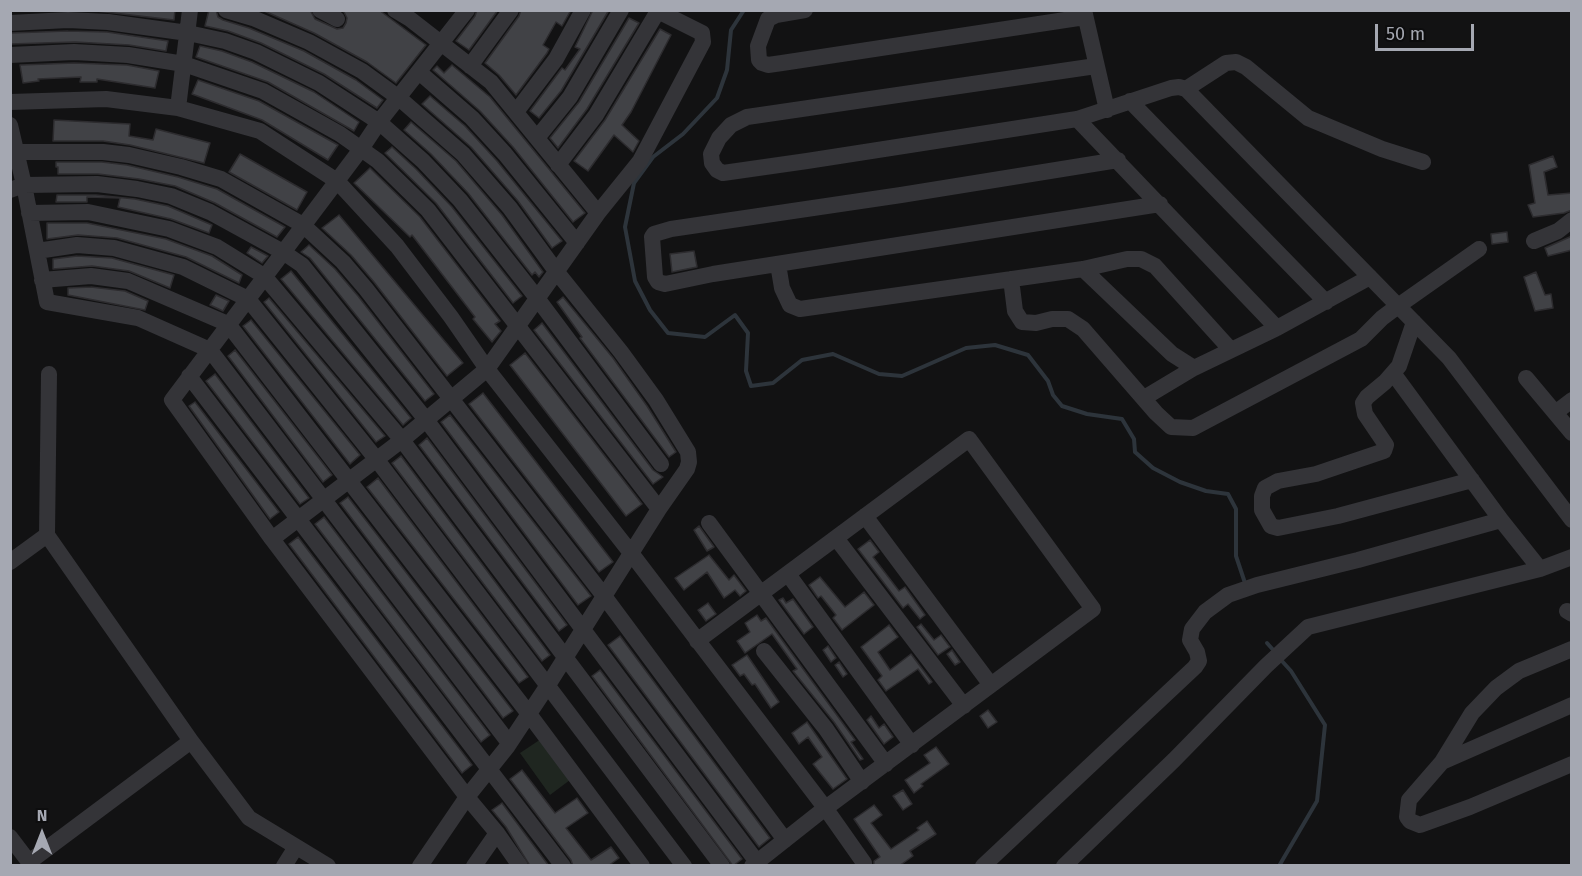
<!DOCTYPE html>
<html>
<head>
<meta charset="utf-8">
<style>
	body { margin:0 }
	#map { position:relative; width:1582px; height:876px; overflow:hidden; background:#121213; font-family:"Fira Sans",sans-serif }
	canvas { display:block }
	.frame { position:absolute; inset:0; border:12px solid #a5a8b2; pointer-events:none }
	.north { position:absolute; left:12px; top:804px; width:60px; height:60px; -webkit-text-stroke:4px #0d0d0e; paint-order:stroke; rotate:0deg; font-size:16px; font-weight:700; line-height:24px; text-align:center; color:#a5a8b2 }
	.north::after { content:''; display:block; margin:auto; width:21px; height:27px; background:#a5a8b2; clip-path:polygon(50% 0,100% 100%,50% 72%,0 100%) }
	.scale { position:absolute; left:1375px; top:24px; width:99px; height:27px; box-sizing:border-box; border:3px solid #a5a8b2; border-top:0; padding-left:8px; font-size:18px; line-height:21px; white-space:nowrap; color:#a5a8b2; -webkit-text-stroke:4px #0d0d0e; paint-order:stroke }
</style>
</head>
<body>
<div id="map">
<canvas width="1582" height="876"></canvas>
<div class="frame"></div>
<div class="north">N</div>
<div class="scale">50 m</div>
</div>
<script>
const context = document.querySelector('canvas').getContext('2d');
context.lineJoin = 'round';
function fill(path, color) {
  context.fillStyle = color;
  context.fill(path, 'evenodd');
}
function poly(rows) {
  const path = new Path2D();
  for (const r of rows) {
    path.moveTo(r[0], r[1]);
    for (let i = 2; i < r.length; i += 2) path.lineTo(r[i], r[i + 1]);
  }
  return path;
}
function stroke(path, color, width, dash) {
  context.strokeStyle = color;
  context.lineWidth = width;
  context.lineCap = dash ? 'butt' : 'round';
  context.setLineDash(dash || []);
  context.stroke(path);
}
fill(poly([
	[541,739,570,780,550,795,520,753]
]), '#1f2620');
stroke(poly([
	[744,10,731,30,727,70,717,98,683,134,653,157,634,183,625,227,635,281,650,310,668,333,705,337,735,315,748,333,746,371,751,386,773,383,802,360,833,354,879,374,902,376,966,348,995,345,1028,355,1048,381,1053,395,1062,406,1087,414,1122,419,1134,439,1135,452,1153,468,1180,482,1206,491,1228,494,1236,509,1236,556,1245,583],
	[1267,643,1275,652],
	[1279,866,1317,801,1325,725,1291,671,1281,660]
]), '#2d343b', 4);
const building = poly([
	[88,10,175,10,174,20,88,10],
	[209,10,216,10,218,17,223,20,249,28,304,51,356,80,383,100,377,108,324,74,261,43,228,31,205,26,209,10],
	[262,10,310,10,315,19,337,29,343,28,346,23,347,18,343,10,379,10,426,45,396,83,367,62,314,33,262,10],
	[477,10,498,10,469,50,456,41,475,16,477,10],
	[521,10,571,10,562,26,556,22,543,45,549,49,547,53,516,95,499,75,485,63,519,16,521,10],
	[593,10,609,10,561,91,539,118,530,111,562,68,565,70,580,49,575,47,593,10],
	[629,18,639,23,587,109,558,148,550,138,579,102,629,18],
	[660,29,671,35,631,112,622,125,639,141,633,152,614,135,588,171,574,161,605,120,660,29],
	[68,31,107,32,168,41,166,51,129,45,75,42,10,44,10,33,68,31],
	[200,46,222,51,252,62,314,92,359,122,354,131,268,82,196,57,200,46],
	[74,63,127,65,159,71,155,88,97,79,97,82,80,82,81,77,38,79,39,81,23,83,20,65,74,63],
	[452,65,490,97,585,213,573,222,513,147,480,111,433,70,437,66,444,73,452,65],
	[198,80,259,101,338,145,328,160,262,120,192,94,198,80],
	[430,96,465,126,497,161,562,241,552,248,518,201,471,147,422,104,430,96],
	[54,120,130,124,129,136,153,140,156,129,210,143,204,163,130,145,103,141,53,141,54,120],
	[411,122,456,161,502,215,543,272,539,277,535,272,532,275,468,193,431,154,404,130,411,122],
	[392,147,416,169,452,207,522,296,513,303,436,203,385,153,392,147],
	[240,154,307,192,297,210,229,172,240,154],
	[1553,156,1557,167,1544,172,1548,195,1572,193,1572,210,1564,213,1533,217,1528,205,1535,203,1529,165,1553,156],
	[56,162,102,162,127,165,178,177,217,189,285,227,277,237,215,203,175,186,139,179,98,174,58,174,58,167,56,167,56,162],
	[370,168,420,217,500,321,495,324,501,331,492,342,473,319,475,317,412,235,410,237,354,183,370,168],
	[57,195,96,195,135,199,168,206,212,225,209,233,171,219,118,207,120,198,87,197,87,202,56,202,57,195],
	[339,215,463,363,447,376,374,282,351,255,322,228,339,215],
	[47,223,87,223,166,239,212,256,242,275,239,283,186,257,117,238,78,235,47,239,47,223],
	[1507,232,1508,242,1492,244,1491,234,1507,232],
	[1572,236,1572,250,1548,256,1545,248,1572,236],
	[309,245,335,269,358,296,434,394,425,401,310,258,301,252,309,245],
	[251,247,268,256,262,263,247,253,251,247],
	[694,251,697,267,672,272,670,254,694,251],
	[77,256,112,258,174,275,170,288,129,271,92,266,53,269,53,259,77,256],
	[291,271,411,418,403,425,281,279,291,271],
	[1536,272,1545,295,1551,294,1553,308,1535,311,1524,277,1536,272],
	[91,287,125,291,148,301,145,310,68,295,68,288,91,287],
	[216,295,229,301,223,311,210,305,216,295],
	[563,297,613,358,647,406,676,452,669,457,580,338,582,337,557,302,563,297],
	[269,298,385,436,376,442,264,302,269,298],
	[251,320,360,455,350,464,243,326,251,320],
	[542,323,653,470,663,477,653,484,534,330,542,323],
	[235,350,332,475,323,482,228,356,235,350],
	[525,353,642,504,626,516,510,365,525,353],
	[215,374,309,498,300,504,206,381,215,374],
	[483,393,613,562,599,572,469,404,483,393],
	[195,402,279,512,270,519,189,406,195,402],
	[450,415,591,596,578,605,441,422,450,415],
	[427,438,567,625,559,631,419,445,427,438],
	[401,456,550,655,542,661,392,463,401,456],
	[378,478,528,677,519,683,367,487,378,478],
	[348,497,513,711,503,718,340,503,348,497],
	[324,517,490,735,481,742,315,524,324,517],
	[699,526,714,547,707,551,694,530,699,526],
	[298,537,472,765,462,773,289,544,298,537],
	[870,540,879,552,873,557,899,591,905,587,925,615,920,619,908,604,903,608,858,549,870,540],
	[709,555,729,580,734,575,746,591,740,596,735,590,724,598,707,572,684,590,675,578,709,555],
	[820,577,845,607,864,592,874,605,842,630,833,618,836,615,821,596,818,598,809,585,820,577],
	[783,598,786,603,793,599,813,627,804,634,779,600,783,598],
	[708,603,716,614,706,621,698,610,708,603],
	[757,615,761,621,766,618,855,740,851,742,863,759,860,760,834,722,793,671,797,669,772,634,745,653,737,641,750,632,745,623,757,615],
	[921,624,934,640,941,635,950,647,938,655,917,627,921,624],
	[889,625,898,637,878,652,890,670,911,654,932,682,929,684,918,669,886,691,878,680,882,676,861,647,889,625],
	[620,636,770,838,759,847,608,645,620,636],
	[828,646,836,658,831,662,823,650,828,646],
	[952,650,960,662,955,665,947,654,952,650],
	[747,655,779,702,771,708,755,684,752,685,744,674,740,676,732,665,747,655],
	[839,662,847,674,843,677,835,665,839,662],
	[600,670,742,859,733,866,592,676,600,670],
	[988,710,997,722,988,728,980,716,988,710],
	[871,716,879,728,884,724,893,737,884,744,867,720,871,716],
	[807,722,847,779,833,789,813,764,822,757,808,737,799,744,792,733,807,722],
	[936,747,949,764,921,784,923,786,914,793,905,780,930,763,924,755,936,747],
	[522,770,555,813,577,798,588,813,566,828,591,860,611,847,619,858,608,866,573,866,571,860,510,779,522,770],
	[903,790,912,804,903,810,893,796,903,790],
	[502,803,549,866,530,866,506,827,492,810,502,803],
	[874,805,882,815,871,823,891,849,919,830,917,828,927,821,936,834,910,851,913,856,899,866,874,866,874,861,880,857,854,819,874,805]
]);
fill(building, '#414246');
stroke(building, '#2d2c2f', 1.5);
stroke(poly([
	[226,10,253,18,309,42,362,71,399,98,463,154,510,208,556,271,621,352,656,400,688,452,689,462,687,469,659,509],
	[320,10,337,19],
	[395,10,410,19,491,82,598,213],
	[467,10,379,122,361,149,172,400,272,539,467,797,497,833,520,866],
	[805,10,776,15,768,19,758,46,759,60,762,63,768,65,782,63,1085,17],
	[1084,10,1107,110],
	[10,23,68,20,108,22,188,33,225,41,256,52,319,83,379,122,423,161,460,200,537,298,661,464],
	[10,55,74,52,128,55,184,64,263,91,340,134,378,161,428,210,659,509,548,685,507,747,467,797,420,866],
	[470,66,511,10],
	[1096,66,747,117,731,125,719,138,711,154,712,163,717,170,723,173,807,161,1077,119,1171,88,1179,87,1186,89,1449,358,1572,520],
	[419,72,472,118,505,154,577,243],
	[1186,89,1226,63,1236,62,1246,67,1308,118,1382,149,1423,162],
	[1130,101,1326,302],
	[10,102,106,99,178,108,260,131,337,181,397,246,451,317,487,369,631,553,826,809,864,863],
	[178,108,190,10],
	[516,112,556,59,583,10],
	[1077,119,1277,328],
	[10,125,24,185,10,190],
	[537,138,570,97,621,10],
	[16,152,103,152,129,155,181,167,221,179,303,225,343,262,366,289,604,596,785,840],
	[1118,160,901,195,671,229,654,234,652,237,655,277,658,282,665,284,713,274,1160,204],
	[558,165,596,115,658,11],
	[29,213,88,212,169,229,217,247,264,276,402,440,722,866],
	[1534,241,1558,231,1572,220],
	[37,251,77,245,114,248,183,267,248,299,377,460,684,866],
	[778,264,782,288,790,305,800,309,1083,269,1127,259,1141,259,1155,266,1231,350],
	[1083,269,1172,354,1194,368,1277,328,1370,277],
	[1011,279,1015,311,1022,322,1036,323,1052,319,1068,319,1083,329,1156,413,1171,427,1193,428,1361,339,1382,318,1398,306,1479,249],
	[42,280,91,276,128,281,228,324,529,714,642,866],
	[1414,322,1399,366,1385,382,1367,397,1363,403,1365,414,1386,445,1384,451,1316,474,1278,481,1265,488,1262,496,1262,510,1271,526,1278,528,1338,516,1472,480],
	[1393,373,1501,520,1540,569],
	[49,374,47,535,191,741,249,818,328,866],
	[189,376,563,866],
	[1526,378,1572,433],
	[1144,398,1194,368],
	[1555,413,1572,400],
	[865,516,991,685],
	[709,523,886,764],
	[836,538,964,706],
	[272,539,402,440,487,369,598,213,640,161,703,42,702,33,656,10],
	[10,562,47,535],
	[788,574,912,745],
	[1567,611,1572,614],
	[697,641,969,439,1093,609,819,813,752,866],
	[1572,649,1519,671,1496,688,1472,713,1442,762,1409,800,1407,817,1410,821,1420,825,1470,807,1572,764],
	[764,651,826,729,862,782],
	[509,743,210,350,138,318,47,302,24,185,97,184,137,189,171,196,210,212,283,252,302,265,427,421,757,862],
	[1442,762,1572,705],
	[10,837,32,866],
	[29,862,191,741],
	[284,866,296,847],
	[474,866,497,833],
	[983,866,1195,667,1199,661,1197,652,1190,640,1192,629,1205,612,1228,595,1257,585,1358,560,1501,520],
	[1064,866,1174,760,1266,666,1308,627,1540,569,1572,557]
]), '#343438', 16);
</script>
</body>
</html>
